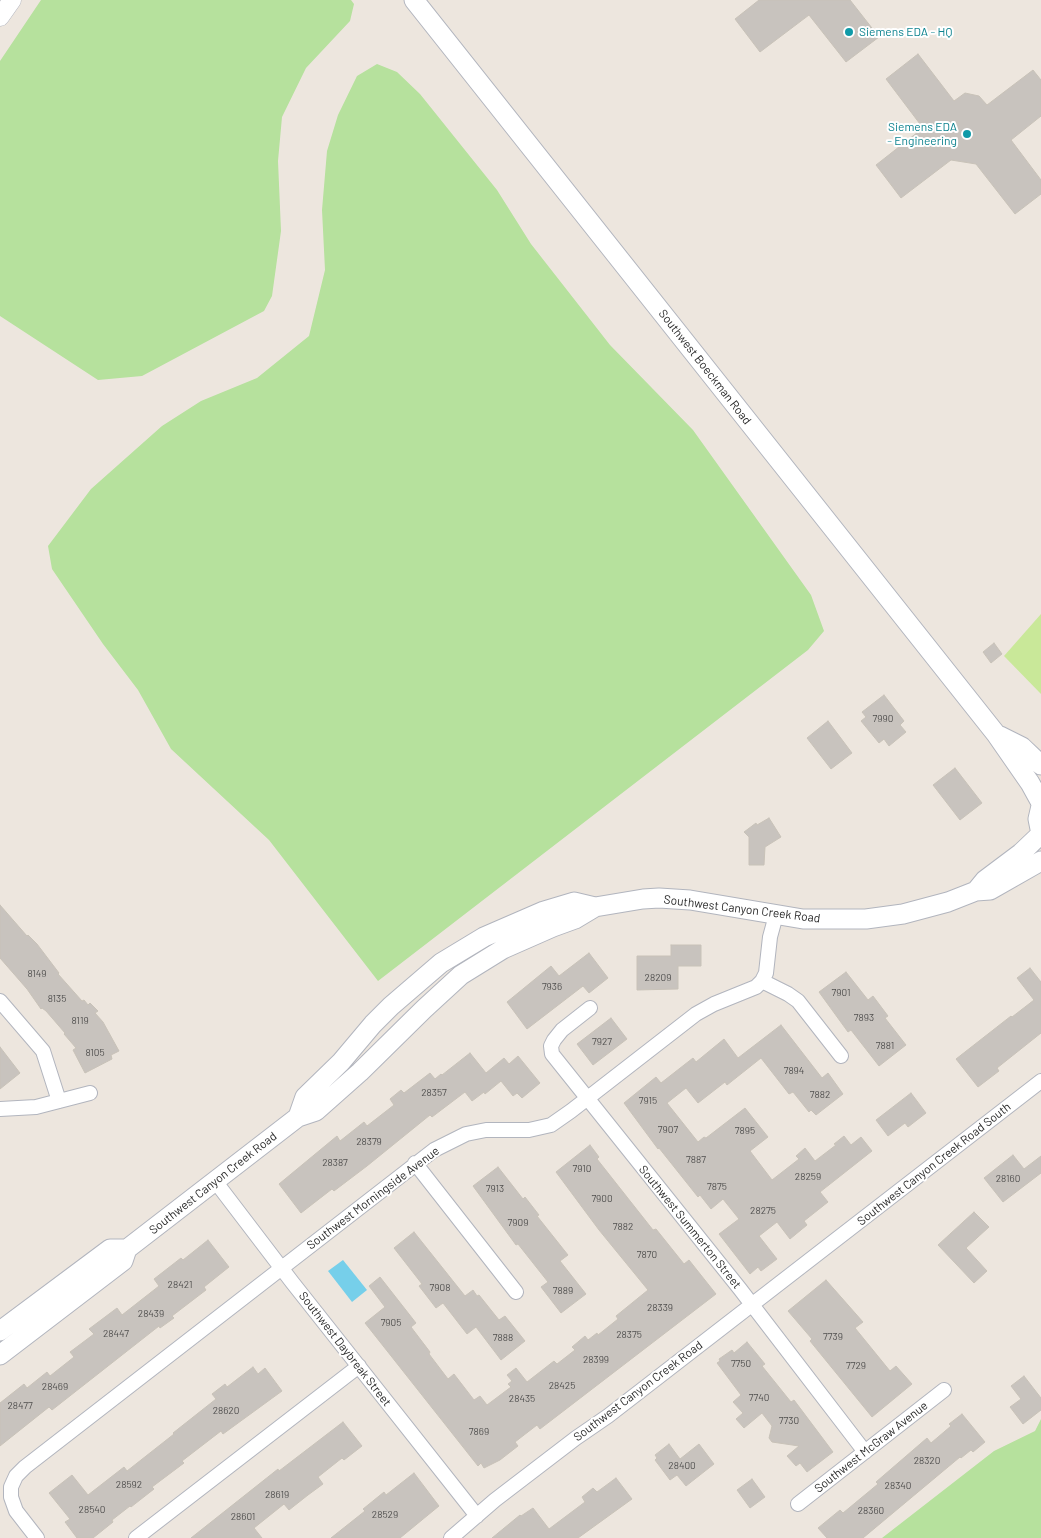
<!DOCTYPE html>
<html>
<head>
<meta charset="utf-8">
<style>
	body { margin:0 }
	canvas { display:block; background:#ede6de }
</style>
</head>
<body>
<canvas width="1041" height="1538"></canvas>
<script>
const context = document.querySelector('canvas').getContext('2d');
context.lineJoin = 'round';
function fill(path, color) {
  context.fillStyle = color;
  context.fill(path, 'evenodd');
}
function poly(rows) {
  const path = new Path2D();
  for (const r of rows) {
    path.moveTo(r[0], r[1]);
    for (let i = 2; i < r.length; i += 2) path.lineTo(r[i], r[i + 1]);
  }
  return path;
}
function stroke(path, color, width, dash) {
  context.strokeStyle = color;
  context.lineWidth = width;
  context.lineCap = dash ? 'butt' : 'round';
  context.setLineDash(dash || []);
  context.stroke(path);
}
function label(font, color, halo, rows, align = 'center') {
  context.font = font + ' Barlow,sans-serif';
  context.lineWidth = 4;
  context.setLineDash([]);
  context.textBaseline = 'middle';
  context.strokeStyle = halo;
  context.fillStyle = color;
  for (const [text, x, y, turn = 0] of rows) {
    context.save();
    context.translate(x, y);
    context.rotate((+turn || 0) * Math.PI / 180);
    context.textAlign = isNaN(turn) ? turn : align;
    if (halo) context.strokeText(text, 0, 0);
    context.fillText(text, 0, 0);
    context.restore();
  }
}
fill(poly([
	[41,0,351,0,354,4,350,21,306,68,282,117,278,161,281,231,272,296,264,311,142,376,98,380,0,316,0,61],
	[377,64,397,72,420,94,497,190,531,244,610,345,693,430,811,595,824,631,808,650,378,981,269,840,171,749,138,690,103,644,52,569,48,546,91,489,162,426,201,401,257,378,309,336,325,270,322,210,327,151,338,115,357,76],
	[1041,1419,1041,1538,882,1538,994,1451,1035,1431]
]), '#b6e19d');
fill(poly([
	[1041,614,1041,694,1004,656]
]), '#c9e899');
fill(poly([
	[343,1260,367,1290,352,1302,328,1271]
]), '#76cfea');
const building = poly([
	[759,0,850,0,879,37,846,62,809,15,760,52,735,19,759,0],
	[918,54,954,101,965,93,979,96,987,105,1033,70,1041,80,1041,116,1011,140,1041,180,1041,194,1015,214,976,164,951,160,901,198,876,165,923,128,886,79,918,54],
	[994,643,1002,654,991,663,983,652,994,643],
	[884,695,904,721,900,725,906,732,889,746,884,739,879,743,861,721,866,717,862,712,884,695],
	[828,721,852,753,831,769,807,738,828,721],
	[955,768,982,803,960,820,933,785,955,768],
	[769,818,781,837,765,847,764,865,749,865,749,837,744,832,756,823,757,825,769,818],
	[0,905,27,936,28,935,37,944,59,973,58,974,82,1001,84,1000,88,1005,90,1003,98,1011,95,1013,103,1022,119,1051,111,1055,112,1059,85,1073,73,1050,76,1048,64,1034,65,1033,46,1011,42,1008,41,1009,27,989,0,958,0,905],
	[671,945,701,945,701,966,678,966,678,989,637,990,637,956,671,956,671,945],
	[589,953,608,978,589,993,583,986,527,1029,507,1002,551,966,559,976,589,953],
	[1030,968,1041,982,1041,1033,997,1068,999,1071,978,1087,956,1059,1011,1016,1012,1017,1034,1000,1017,978,1030,968],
	[846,972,868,1000,873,996,888,1016,885,1018,906,1045,879,1066,851,1030,848,1032,819,992,846,972],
	[611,1018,627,1039,593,1065,577,1044,611,1018],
	[781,1025,822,1078,828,1073,843,1094,816,1115,811,1110,809,1112,793,1092,789,1094,761,1058,727,1085,725,1082,698,1103,686,1088,667,1103,698,1142,704,1137,706,1138,745,1108,768,1137,750,1151,772,1180,799,1159,796,1156,805,1148,815,1161,836,1145,834,1144,844,1136,851,1145,861,1137,872,1151,820,1192,828,1202,804,1221,807,1225,790,1239,777,1222,759,1236,777,1259,761,1271,758,1267,750,1274,719,1234,739,1219,723,1199,711,1209,700,1195,698,1197,659,1148,658,1149,624,1103,656,1077,661,1083,693,1058,696,1062,724,1039,738,1058,781,1025],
	[0,1047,20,1073,0,1089,0,1047],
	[470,1053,486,1073,504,1058,509,1064,518,1056,540,1083,522,1098,517,1093,513,1096,501,1081,485,1094,484,1092,472,1101,465,1092,432,1117,430,1115,367,1166,334,1191,332,1189,301,1213,279,1184,337,1136,340,1141,364,1122,367,1126,394,1105,390,1099,401,1090,404,1093,430,1073,435,1079,441,1074,442,1075,470,1053],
	[911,1093,926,1113,908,1127,905,1123,888,1136,876,1120,911,1093],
	[590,1145,599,1157,597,1159,653,1230,656,1229,684,1264,689,1260,716,1294,540,1429,537,1425,515,1442,518,1446,500,1460,484,1468,481,1463,478,1466,365,1323,385,1307,369,1286,380,1277,416,1323,411,1327,430,1352,429,1354,448,1379,454,1374,474,1400,480,1396,487,1405,511,1387,508,1384,512,1381,507,1375,516,1368,527,1382,554,1361,557,1364,575,1350,572,1347,585,1336,588,1340,597,1333,598,1335,618,1319,616,1316,648,1290,599,1230,556,1172,590,1145],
	[1013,1155,1024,1169,1041,1156,1041,1173,1003,1202,984,1178,1013,1155],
	[498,1167,523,1199,525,1197,539,1215,537,1216,568,1255,560,1261,586,1294,561,1313,541,1287,548,1282,518,1244,516,1245,473,1186,498,1167],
	[974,1212,989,1227,966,1248,987,1271,974,1283,938,1245,974,1212],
	[414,1232,465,1296,473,1290,477,1296,479,1295,499,1320,505,1316,525,1341,501,1360,476,1327,467,1334,443,1303,436,1308,419,1286,422,1284,394,1248,414,1232],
	[208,1240,229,1267,204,1287,206,1290,172,1316,174,1318,160,1328,159,1326,52,1410,49,1407,0,1446,0,1403,24,1384,27,1388,47,1372,50,1376,74,1357,70,1352,94,1334,89,1329,117,1308,122,1315,159,1286,154,1279,181,1258,183,1260,208,1240],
	[826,1280,863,1322,855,1328,890,1371,896,1366,912,1384,872,1417,810,1341,812,1339,788,1311,826,1280],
	[747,1342,765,1364,762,1366,791,1402,794,1400,833,1452,807,1472,800,1463,796,1466,787,1456,799,1446,772,1442,769,1438,772,1426,762,1413,744,1428,736,1419,743,1413,733,1402,741,1395,717,1363,720,1361,719,1359,732,1350,734,1353,747,1342],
	[253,1367,258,1374,265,1368,282,1391,223,1434,221,1431,182,1461,184,1463,152,1487,154,1489,131,1507,130,1506,112,1520,113,1522,93,1538,77,1538,65,1522,70,1519,49,1493,72,1475,88,1495,124,1467,127,1471,174,1434,173,1433,216,1399,212,1394,225,1384,227,1387,253,1367],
	[1024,1376,1041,1398,1041,1410,1023,1424,1010,1407,1021,1399,1011,1386,1024,1376],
	[962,1414,985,1442,973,1452,971,1450,961,1458,960,1457,863,1538,827,1538,818,1528,840,1510,843,1513,878,1484,876,1482,927,1438,931,1443,951,1426,949,1424,962,1414],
	[343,1422,362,1446,344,1460,342,1458,318,1477,323,1484,308,1495,289,1510,284,1504,254,1528,262,1538,191,1538,278,1469,279,1471,343,1422],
	[669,1444,680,1459,699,1444,714,1464,686,1486,677,1475,670,1480,655,1460,657,1458,655,1455,669,1444],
	[414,1473,439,1506,400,1538,331,1538,365,1511,363,1509,384,1492,386,1495,414,1473],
	[616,1478,632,1499,578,1538,492,1538,520,1515,521,1516,533,1508,549,1529,585,1502,582,1497,593,1488,597,1492,616,1478],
	[752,1479,765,1497,750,1508,737,1490,752,1479]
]);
fill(building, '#c8c3be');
stroke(building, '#c8c2b8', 1);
const minor = poly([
	[762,981,788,994,798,1001,841,1056],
	[0,1001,43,1051,59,1101],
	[590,1008,562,1030,554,1040,551,1046,552,1054,740,1289,865,1452],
	[0,1109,36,1107,90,1093],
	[415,1163,516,1292],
	[215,1181,292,1282,477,1516],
	[798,1504,944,1390],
	[37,1538,16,1511,11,1497,11,1487,16,1476,25,1467,434,1150,466,1134,486,1130,529,1130,551,1125,571,1111,696,1014,714,1004,756,987,762,981,766,973,770,937,776,915],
	[136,1538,359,1366],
	[451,1538,495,1500,576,1438,608,1416,1041,1081]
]);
const tertiary = poly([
	[0,17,12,0]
]);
const secondary = poly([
	[414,0,996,734,1030,783,1041,803],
	[1000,736,1022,747,1041,765],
	[976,891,985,880,1021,853,1041,834,1038,819,1041,806],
	[298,1117,305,1097,341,1062,373,1024,391,1006,441,963,484,937,544,911,574,902,595,907],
	[0,1331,110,1249,127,1249],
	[0,1355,123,1261,127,1249,298,1117,316,1111,360,1072,424,1009,461,975,503,949,553,927,575,919,595,907,643,899,659,898,690,900,803,919,866,919,903,914,948,902,976,891,990,890,1041,861]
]);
stroke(minor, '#b2b5be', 16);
stroke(tertiary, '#b2b5be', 19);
stroke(secondary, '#b2b5be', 21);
stroke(minor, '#fff', 14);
stroke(tertiary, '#fff', 18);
stroke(secondary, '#fff', 19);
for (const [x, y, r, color] of [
	[849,32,5,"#0f9aa8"],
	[967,134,5,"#0f9aa8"]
]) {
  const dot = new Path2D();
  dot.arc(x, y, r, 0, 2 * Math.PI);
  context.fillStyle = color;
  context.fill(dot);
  stroke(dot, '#fff', 2);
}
label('10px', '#525150', null, [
	["7990",883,719],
	["8149",37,974],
	["28209",658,978],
	["7936",552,987],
	["7901",841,993],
	["8135",57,999],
	["7893",864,1018],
	["8119",80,1021],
	["7927",602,1042],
	["7881",885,1046],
	["8105",95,1053],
	["7894",794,1071],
	["28357",434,1093],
	["7882",820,1095],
	["7915",648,1101],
	["7907",668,1130],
	["7895",745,1131],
	["28379",369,1142],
	["7887",696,1160],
	["28387",335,1163],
	["7910",582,1169],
	["28259",808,1177],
	["28160",1008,1179],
	["7875",717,1187],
	["7913",495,1189],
	["7900",602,1199],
	["28275",763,1211],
	["7909",518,1223],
	["7882",623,1227],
	["7870",647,1255],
	["28421",180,1285],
	["7908",440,1288],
	["7889",563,1291],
	["28339",660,1308],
	["28439",151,1314],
	["7905",391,1323],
	["28447",116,1334],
	["28375",629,1335],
	["7739",833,1337],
	["7888",503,1338],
	["28399",596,1360],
	["7750",741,1364],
	["7729",856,1366],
	["28425",562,1386],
	["28469",55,1387],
	["7740",759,1398],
	["28435",522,1399],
	["28477",20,1406],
	["28620",226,1411],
	["7730",789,1421],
	["7869",479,1432],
	["28320",927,1461],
	["28400",682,1466],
	["28592",129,1485],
	["28340",898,1486],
	["28619",277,1495],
	["28540",92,1510],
	["28360",871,1511],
	["28529",385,1515],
	["28601",243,1517]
]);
label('12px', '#0d838f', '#fff', [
	["Siemens EDA - HQ",859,32],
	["Siemens EDA",957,127,"right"],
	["- Engineering",957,141,"right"]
], 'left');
label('12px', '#2b2b2b', '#fff', [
	["Southwest Boeckman Road",705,367,52],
	["Southwest Canyon Creek Road",742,909,7],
	["Southwest Canyon Creek Road South",934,1164,-38],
	["Southwest Canyon Creek Road",213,1183,-38],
	["Southwest Morningside Avenue",373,1198,-37],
	["Southwest Summerton Street",690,1227,51],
	["Southwest Daybreak Street",345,1349,52],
	["Southwest Canyon Creek Road",638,1391,-37],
	["Southwest McGraw Avenue",871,1447,-38]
]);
</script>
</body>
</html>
